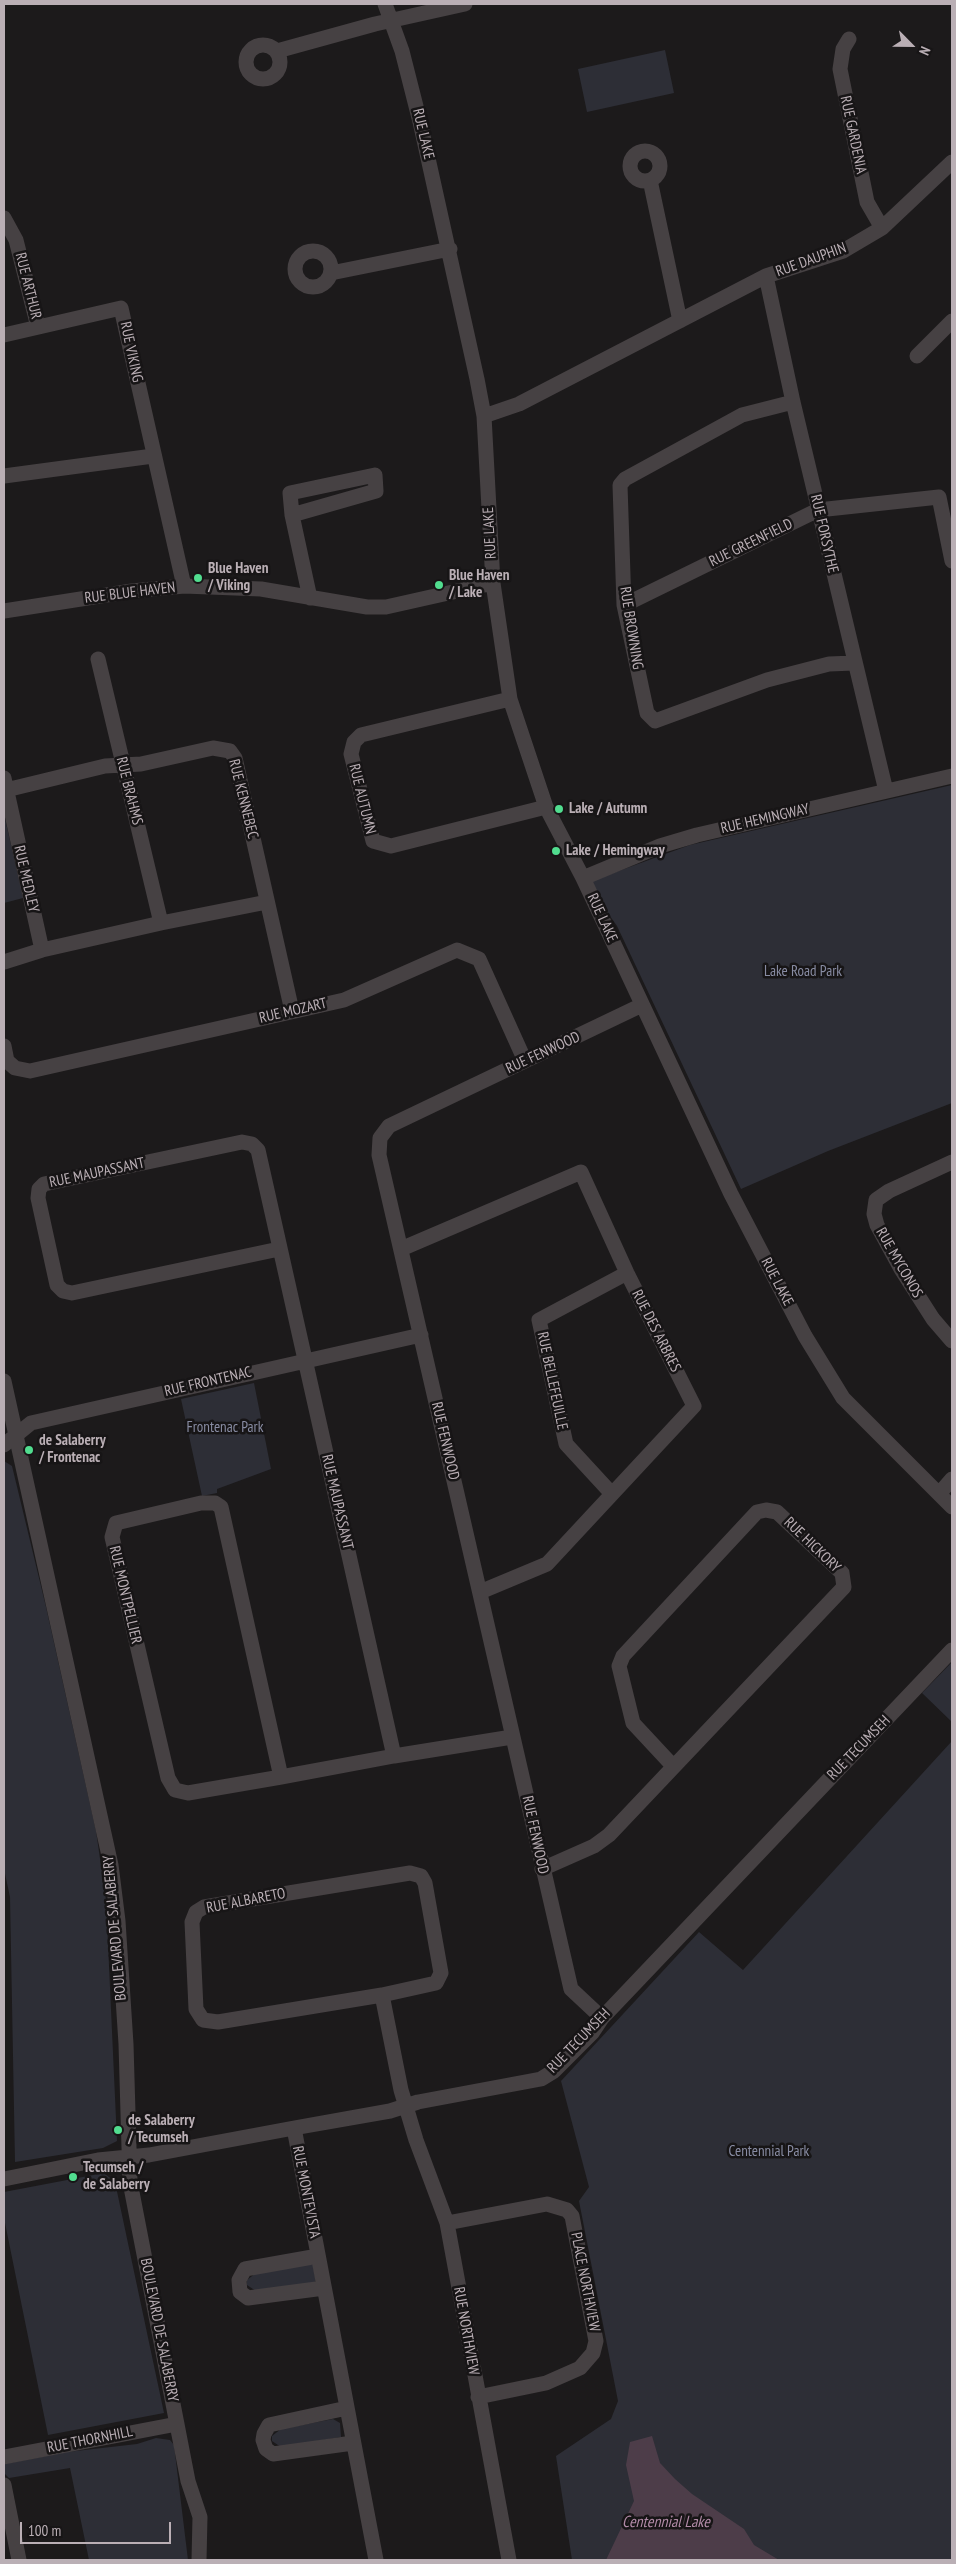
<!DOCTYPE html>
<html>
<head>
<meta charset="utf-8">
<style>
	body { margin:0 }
	#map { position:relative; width:956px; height:2564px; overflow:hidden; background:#1c1a1b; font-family:"PT Sans Narrow",sans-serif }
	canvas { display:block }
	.frame { position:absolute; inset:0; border:5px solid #baafb5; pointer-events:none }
	.north { position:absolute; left:886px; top:20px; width:50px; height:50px; -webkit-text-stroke:4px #171516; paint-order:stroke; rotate:113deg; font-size:14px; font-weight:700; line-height:20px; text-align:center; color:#baafb5 }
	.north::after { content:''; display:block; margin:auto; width:18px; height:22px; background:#baafb5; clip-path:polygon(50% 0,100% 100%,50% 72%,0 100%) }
	.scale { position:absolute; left:20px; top:2522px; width:151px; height:22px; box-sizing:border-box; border:2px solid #baafb5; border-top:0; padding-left:6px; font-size:15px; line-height:18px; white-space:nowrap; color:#baafb5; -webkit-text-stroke:4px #171516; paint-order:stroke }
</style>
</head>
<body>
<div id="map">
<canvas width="956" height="2564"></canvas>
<div class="frame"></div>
<div class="north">N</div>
<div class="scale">100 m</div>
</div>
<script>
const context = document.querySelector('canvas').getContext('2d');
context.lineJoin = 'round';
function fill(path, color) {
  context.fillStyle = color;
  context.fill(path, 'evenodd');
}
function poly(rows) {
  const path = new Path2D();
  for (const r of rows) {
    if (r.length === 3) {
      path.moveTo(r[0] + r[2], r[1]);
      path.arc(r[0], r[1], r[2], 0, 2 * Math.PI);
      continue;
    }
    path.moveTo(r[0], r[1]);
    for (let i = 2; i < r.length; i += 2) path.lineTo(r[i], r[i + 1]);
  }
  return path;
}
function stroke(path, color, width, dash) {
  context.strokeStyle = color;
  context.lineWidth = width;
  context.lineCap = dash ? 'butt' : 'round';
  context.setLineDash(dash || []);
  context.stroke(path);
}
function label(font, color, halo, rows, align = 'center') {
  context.font = font + ' "PT Sans Narrow",sans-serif';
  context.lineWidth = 5;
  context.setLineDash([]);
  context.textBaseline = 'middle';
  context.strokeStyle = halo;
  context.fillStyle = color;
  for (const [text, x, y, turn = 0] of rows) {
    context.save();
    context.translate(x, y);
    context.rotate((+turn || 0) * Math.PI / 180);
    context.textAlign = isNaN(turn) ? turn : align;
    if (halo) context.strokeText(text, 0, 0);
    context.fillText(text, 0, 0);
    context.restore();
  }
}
fill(poly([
	[665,50,674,93,587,112,578,69],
	[952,785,952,1103,828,1151,741,1189,617,926,583,878,605,876,690,845],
	[4,814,23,898,4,903],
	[254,1383,271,1469,217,1489,217,1493,202,1496,181,1399],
	[4,1461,12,1466,46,1607,96,1831,106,1900,117,2141,103,2148,15,2162,10,1897,4,1869],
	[952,1662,952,1722,922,1693],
	[952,1741,952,2560,572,2560,556,2456,611,2419,618,2401,579,2201,589,2187,561,2081,699,1932,743,1970],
	[104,2173,115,2182,164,2413,48,2435,4,2218,4,2192],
	[308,2264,313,2265,316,2281,311,2284,256,2291,247,2285,247,2280,256,2273],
	[333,2419,340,2423,341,2437,281,2447,272,2441,272,2436,281,2429],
	[156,2438,170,2440,174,2445,188,2560,89,2560,70,2468,9,2478,4,2473,4,2464,67,2452,137,2444]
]), '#2d2e36');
fill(poly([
	[652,2436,660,2463,675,2479,692,2494,744,2529,754,2545,779,2560,606,2560,634,2501,626,2465,630,2442]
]), '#4d3d49');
stroke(poly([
	[385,4,402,51,420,122,477,379,484,416,493,583,510,699,546,807,583,878,731,1194,805,1336,843,1398,952,1507],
	[849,39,843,49,840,69,867,202,882,228],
	[263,62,17],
	[277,51,375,24,465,4],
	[645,166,15],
	[650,180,680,321],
	[4,218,16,240,38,327],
	[313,269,18],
	[331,273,450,249],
	[766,276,793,402,886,791],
	[4,335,121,308,184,586],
	[917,356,952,321],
	[793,402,742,415,625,479,620,485,624,605,647,713,655,721,767,680,829,664,854,663],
	[484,416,519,404,766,276,843,251,882,228,952,162],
	[4,476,153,456],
	[292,515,376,491,375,475,290,493,292,515,310,598],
	[624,605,818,510,939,497,952,561],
	[4,611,132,591,184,586,261,589,367,607,386,607,493,583],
	[98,659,161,923],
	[510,699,361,735,354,742,351,754,373,841,391,846,546,807],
	[4,778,42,950],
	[6,790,105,766,141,764,213,748,230,751,235,758,292,1011],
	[583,878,660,846,697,835,952,776],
	[4,962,42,950,161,923,267,902],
	[4,1046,7,1061,15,1068,30,1071,344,1000,457,950,479,959,525,1061],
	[952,1162,889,1191,876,1200,874,1214,877,1225,901,1269,933,1319,952,1341],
	[279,1249,72,1293,63,1291,57,1285,38,1198,39,1189,44,1184,242,1142,252,1144,258,1150,394,1756],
	[401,1249,581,1172,627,1273,694,1406,547,1564,480,1592],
	[4,1381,111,1865,118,1921,126,2044,130,2182,188,2481,200,2517,199,2560],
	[4,1445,31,1423,421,1335],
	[612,1494,566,1444,539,1320,627,1273],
	[939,1494,952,1479],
	[281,1777,221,1507,215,1503,201,1503,116,1523,112,1537,168,1778,175,1790,188,1793,281,1777,394,1756,512,1737],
	[542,1869,594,1846,609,1835,844,1587,842,1573,777,1512,766,1510,757,1512,623,1656,619,1666,633,1723,673,1766],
	[410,1873,421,1876,425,1883,441,1973,436,1983,382,1995,218,2022,203,2020,196,2009,192,1922,196,1912,204,1907,410,1873],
	[382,1995,401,2090,416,2140,447,2223,509,2560],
	[602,2018,571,1989,379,1155,380,1138,389,1126,642,1005],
	[294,2128,376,2560],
	[4,2179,98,2160,149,2155,294,2128,390,2111,418,2102,541,2079,554,2071,592,2033,602,2018,952,1650],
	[447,2223,547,2204,567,2210,572,2216,596,2341,593,2353,580,2368,546,2383,478,2397],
	[318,2256,245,2269,239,2280,240,2292,248,2298,324,2288],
	[347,2408,269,2425,264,2434,263,2440,266,2449,273,2454,353,2443],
	[4,2457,177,2424],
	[4,2485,19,2560]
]), '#464143', 15);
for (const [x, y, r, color] of [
	[198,578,5,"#51dd8f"],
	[439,585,5,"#51dd8f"],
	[559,809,5,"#51dd8f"],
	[556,851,5,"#51dd8f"],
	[29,1450,5,"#51dd8f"],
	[118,2130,5,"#51dd8f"],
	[73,2177,5,"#51dd8f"]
]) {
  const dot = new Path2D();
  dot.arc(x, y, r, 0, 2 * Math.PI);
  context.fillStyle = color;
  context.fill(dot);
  stroke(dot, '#171516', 2);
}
label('15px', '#baafb5', '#171516', [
	["RUE LAKE",423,134,77],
	["RUE GARDENIA",853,135,78],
	["RUE DAUPHIN",811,260,-20],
	["RUE ARTHUR",28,286,76],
	["RUE VIKING",131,352,78],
	["RUE LAKE",490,533,-93],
	["RUE FORSYTHE",824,534,77],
	["RUE GREENFIELD",751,543,-26],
	["RUE BLUE HAVEN",130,593,-7],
	["RUE BROWNING",631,628,81],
	["RUE BRAHMS",129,791,76],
	["RUE KENNEBEC",243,799,76],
	["RUE AUTUMN",362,799,76],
	["RUE HEMINGWAY",765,819,-13],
	["RUE MEDLEY",26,879,77],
	["RUE LAKE",602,918,65],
	["RUE MOZART",293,1011,-13],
	["RUE FENWOOD",543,1053,-25],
	["RUE MAUPASSANT",97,1173,-12],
	["RUE MYCONOS",899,1263,60],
	["RUE LAKE",777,1282,62],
	["RUE DES ARBRES",656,1331,63],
	["RUE BELLEFEUILLE",552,1381,78],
	["RUE FRONTENAC",208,1382,-13],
	["RUE FENWOOD",445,1441,77],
	["RUE MAUPASSANT",337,1502,77],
	["RUE HICKORY",812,1545,44],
	["RUE MONTPELLIER",125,1595,77],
	["RUE TECUMSEH",859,1748,-46],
	["RUE FENWOOD",535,1835,78],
	["RUE ALBARETO",246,1901,-11],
	["BOULEVARD DE SALABERRY",115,1928,-95],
	["RUE TECUMSEH",579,2041,-46],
	["RUE MONTEVISTA",306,2192,79],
	["PLACE NORTHVIEW",585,2282,79],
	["BOULEVARD DE SALABERRY",159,2330,79],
	["RUE NORTHVIEW",466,2331,80],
	["RUE THORNHILL",90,2440,-11]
]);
label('bold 15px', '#baafb5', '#171516', [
	["Blue Haven",208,569],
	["/ Viking",208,586],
	["Blue Haven",449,576],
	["/ Lake",449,593],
	["Lake / Autumn",569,809],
	["Lake / Hemingway",566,851],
	["de Salaberry",39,1441],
	["/ Frontenac",39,1458],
	["de Salaberry",128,2121],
	["/ Tecumseh",128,2138],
	["Tecumseh /",83,2168],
	["de Salaberry",83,2185]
], 'left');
label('15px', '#888ca3', '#171516', [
	["Lake Road Park",803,972],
	["Frontenac Park",225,1428],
	["Centennial Park",769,2152]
]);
label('italic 16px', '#b18aa7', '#171516', [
	["Centennial Lake",666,2522]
]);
</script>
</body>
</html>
